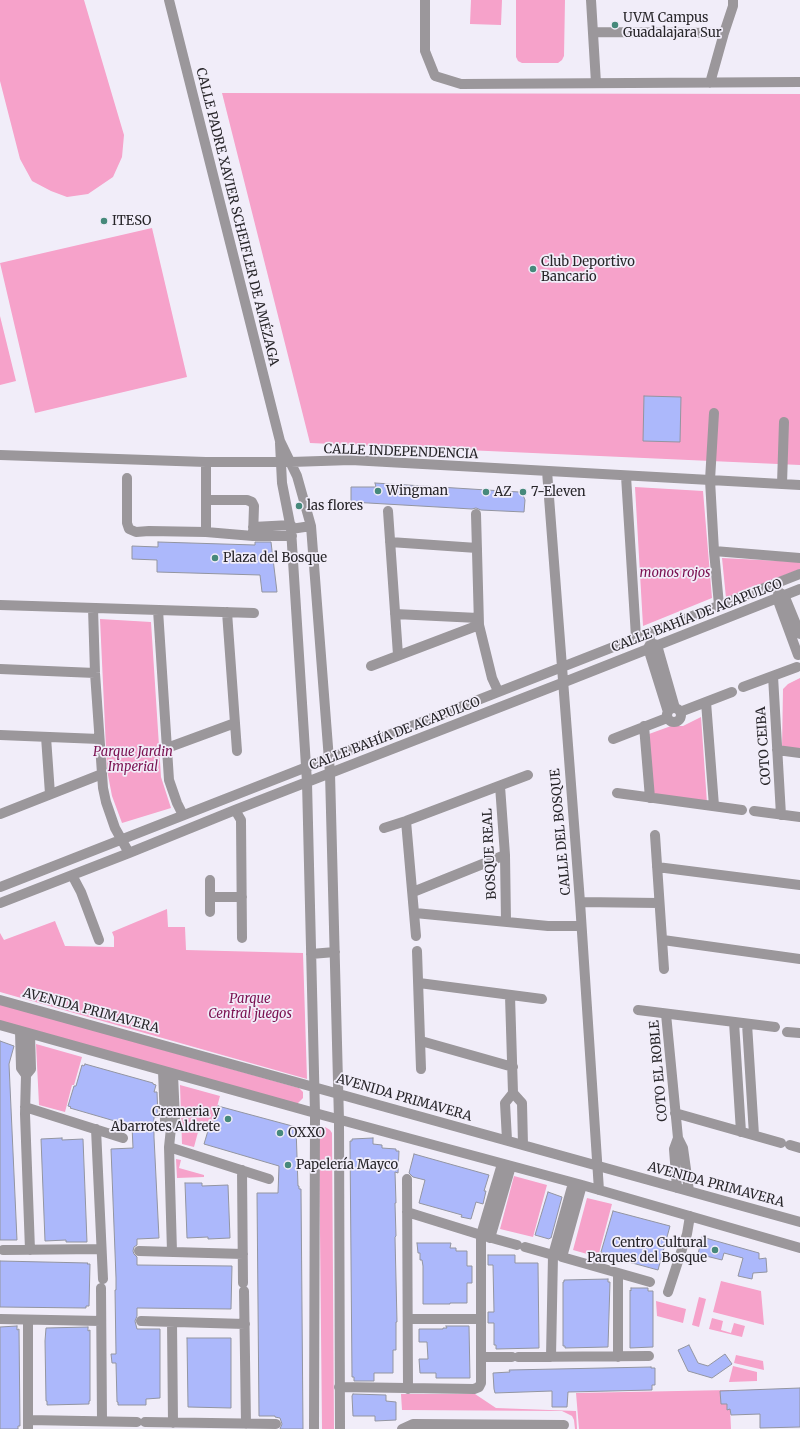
<!DOCTYPE html>
<html>
<head>
<meta charset="utf-8">
<style>
	body { margin:0 }
	canvas { display:block; background:#f1edf9 }
</style>
</head>
<body>
<canvas width="800" height="1429"></canvas>
<script>
const context = document.querySelector('canvas').getContext('2d');
context.lineJoin = 'round';
function fill(path, color) {
  context.fillStyle = color;
  context.fill(path, 'evenodd');
}
function poly(rows) {
  const path = new Path2D();
  for (const r of rows) {
    if (r.length === 3) {
      path.moveTo(r[0] + r[2], r[1]);
      path.arc(r[0], r[1], r[2], 0, 2 * Math.PI);
      continue;
    }
    path.moveTo(r[0], r[1]);
    for (let i = 2; i < r.length; i += 2) path.lineTo(r[i], r[i + 1]);
  }
  return path;
}
function stroke(path, color, width, dash) {
  context.strokeStyle = color;
  context.lineWidth = width;
  context.lineCap = dash ? 'butt' : 'round';
  context.setLineDash(dash || []);
  context.stroke(path);
}
function label(font, color, halo, rows, align = 'center') {
  context.font = font + ' Merriweather,serif';
  context.lineWidth = 3.5;
  context.setLineDash([]);
  context.textBaseline = 'middle';
  context.strokeStyle = halo;
  context.fillStyle = color;
  for (const [text, x, y, turn = 0] of rows) {
    context.save();
    context.translate(x, y);
    context.rotate((+turn || 0) * Math.PI / 180);
    context.textAlign = isNaN(turn) ? turn : align;
    if (halo) context.strokeText(text, 0, 0);
    context.fillText(text, 0, 0);
    context.restore();
  }
}
fill(poly([
	[0,0,84,0,124,135,122,157,113,177,88,194,67,197,51,191,32,181,20,159,0,81],
	[471,0,502,0,501,25,470,24],
	[516,0,565,0,564,56,562,60,558,63,522,63,518,61,516,57],
	[222,93,800,94,800,465,310,443],
	[152,228,187,377,35,413,0,263],
	[0,316,16,381,0,385],
	[635,487,703,491,712,598,643,626],
	[722,558,800,562,800,569,726,598],
	[100,619,151,622,161,777,171,808,122,823,112,796,107,770],
	[800,678,800,751,782,749,783,689,788,684],
	[701,717,707,803,653,799,649,734,671,726,683,726],
	[167,909,168,927,185,927,186,950,303,953,307,1079,0,992,0,933,4,940,55,921,65,946,114,947,114,937,112,932],
	[0,1004,299,1088,303,1092,303,1098,298,1103,295,1104,0,1021],
	[36,1044,82,1057,74,1085,72,1085,65,1112,39,1105],
	[180,1085,220,1096,212,1125,201,1121,194,1147,182,1144],
	[325,1127,330,1130,332,1133,334,1429,322,1429,319,1133,320,1130],
	[176,1159,181,1160,179,1168,204,1175,204,1177,177,1178],
	[514,1176,547,1185,533,1237,500,1229],
	[587,1198,612,1204,598,1257,573,1250],
	[721,1281,761,1291,764,1325,713,1312],
	[699,1297,706,1299,699,1327,692,1325],
	[656,1301,686,1309,683,1323,657,1316],
	[712,1318,723,1321,721,1330,731,1333,734,1323,745,1326,742,1337,709,1329],
	[736,1355,763,1361,764,1370,734,1363],
	[733,1366,757,1372,757,1381,729,1382],
	[729,1390,731,1429,579,1429,576,1393],
	[401,1394,475,1394,496,1408,576,1411,577,1429,575,1429,574,1420,572,1416,562,1411,402,1410]
]), '#f6a2ca');
const building = poly([
	[644,396,681,397,680,442,643,441,644,396],
	[375,483,519,492,523,495,525,500,524,512,481,510,476,508,472,509,351,502,351,487,376,487,375,483],
	[158,542,255,545,255,542,271,542,277,592,262,592,260,575,157,572,157,560,132,559,132,546,158,547,158,542],
	[0,1041,14,1046,9,1064,17,1240,0,1240,0,1041],
	[85,1064,153,1083,153,1084,156,1085,154,1092,157,1092,158,1117,154,1117,154,1137,159,1238,137,1239,137,1245,134,1247,133,1251,134,1254,137,1257,137,1265,232,1266,231,1309,137,1308,137,1316,135,1321,137,1329,160,1329,160,1398,146,1399,146,1405,118,1405,118,1402,117,1402,116,1363,112,1363,111,1354,116,1354,115,1290,116,1290,116,1278,111,1149,133,1148,132,1126,70,1108,71,1107,68,1106,74,1086,76,1086,82,1065,84,1066,85,1064],
	[218,1106,296,1127,298,1186,299,1186,299,1189,301,1189,303,1429,280,1429,282,1424,280,1418,275,1417,275,1416,259,1416,257,1193,278,1193,279,1166,204,1144,210,1124,213,1124,218,1106],
	[62,1138,62,1140,83,1139,87,1242,66,1242,66,1240,45,1241,41,1139,62,1138],
	[373,1138,373,1144,382,1145,382,1148,396,1149,396,1151,399,1151,398,1173,395,1172,396,1203,395,1203,396,1236,395,1237,397,1322,396,1322,396,1350,393,1350,393,1373,374,1373,374,1381,354,1381,354,1377,352,1377,350,1141,352,1141,352,1139,373,1138],
	[414,1154,489,1175,484,1191,486,1191,483,1204,476,1202,471,1219,461,1217,462,1215,419,1203,425,1180,413,1177,409,1173,414,1154],
	[185,1183,202,1183,202,1186,228,1185,230,1238,208,1239,208,1237,187,1238,185,1183],
	[548,1192,562,1197,551,1238,550,1238,549,1239,535,1235,548,1192],
	[613,1211,670,1226,658,1270,603,1255,603,1253,601,1252,613,1211],
	[702,1237,759,1253,759,1259,766,1258,767,1272,753,1273,752,1279,738,1276,743,1258,724,1253,722,1260,698,1254,702,1237],
	[417,1243,451,1243,450,1248,456,1248,456,1251,467,1251,467,1266,472,1266,472,1283,467,1283,467,1303,450,1303,450,1304,423,1304,423,1266,422,1260,420,1260,420,1253,418,1253,417,1243],
	[488,1255,515,1255,515,1263,538,1263,539,1348,496,1349,496,1345,494,1345,494,1323,488,1323,488,1312,494,1312,493,1265,488,1265,488,1255],
	[0,1261,88,1263,87,1264,90,1264,89,1306,86,1306,86,1308,0,1307,0,1261],
	[608,1279,608,1282,610,1282,608,1347,565,1348,565,1346,563,1346,563,1282,564,1282,564,1280,608,1279],
	[631,1288,648,1288,648,1291,653,1291,653,1347,630,1348,630,1290,631,1291,631,1288],
	[17,1326,17,1330,19,1329,20,1426,18,1426,18,1429,0,1429,0,1327,17,1326],
	[446,1326,469,1326,470,1378,436,1378,436,1373,420,1373,419,1359,428,1359,427,1342,419,1342,419,1329,443,1329,443,1328,447,1328,446,1326],
	[88,1327,88,1331,90,1330,90,1401,89,1401,89,1404,47,1405,47,1401,46,1401,45,1341,46,1328,88,1327],
	[187,1338,231,1338,231,1408,188,1407,187,1338],
	[689,1345,698,1363,708,1366,725,1354,732,1364,712,1378,688,1371,678,1350,689,1345],
	[651,1367,651,1368,655,1368,655,1385,652,1385,652,1390,568,1392,567,1407,552,1407,552,1391,495,1393,494,1389,493,1373,510,1372,509,1370,651,1367],
	[800,1388,800,1427,760,1428,760,1414,731,1415,730,1409,727,1410,727,1404,721,1404,720,1391,800,1388],
	[353,1394,386,1395,386,1401,396,1402,396,1420,375,1421,375,1416,353,1416,352,1396,353,1394]
]);
fill(building, '#acb8fb');
stroke(building, '#9395a0', 1);
stroke(poly([
	[169,0,280,441,297,476,311,526,330,773,339,1120,340,1429],
	[425,0,425,51,435,76,461,84,800,82],
	[591,0,596,83],
	[593,32,724,33],
	[710,83,724,33,733,6,733,0],
	[714,413,710,480,714,551,719,605],
	[280,443,282,483,291,529,307,782,315,1113,314,1429],
	[0,455,206,462,291,462,351,460,800,485],
	[206,462,206,500],
	[547,471,580,902,599,1190],
	[626,476,636,637],
	[127,478,127,523,129,529,136,532,149,531,206,532,253,536,254,506,252,502,247,500,206,500,206,532],
	[782,484,784,422],
	[388,511,398,655],
	[476,514,479,625,492,678,498,691],
	[253,527,291,525],
	[291,529,311,526],
	[253,536,292,536],
	[390,542,477,548],
	[714,551,800,558],
	[778,592,784,595,800,634],
	[779,592,777,598,798,655],
	[0,605,254,613],
	[93,608,95,673,103,788,106,802,115,828,129,853],
	[158,610,169,780,177,803,183,815],
	[227,612,237,751],
	[395,614,478,618],
	[648,633,651,643,648,648,668,712],
	[651,643,657,645,675,708],
	[371,666,479,625],
	[0,669,95,673],
	[773,676,781,815],
	[743,687,797,667],
	[706,702,714,806],
	[674,715,7],
	[680,712,732,692],
	[644,726,650,798],
	[0,735,99,739],
	[46,737,50,794],
	[613,739,667,718],
	[167,748,235,723],
	[777,750,800,753],
	[500,786,505,855,506,922],
	[617,793,742,810],
	[235,810,241,820,242,938],
	[754,811,800,817],
	[0,814,102,774],
	[406,821,416,936],
	[384,828,406,821,528,775],
	[655,835,664,969],
	[657,867,800,885],
	[72,875,81,892,99,940],
	[210,880,210,912],
	[0,887,800,574],
	[413,892,505,855],
	[210,897,242,897],
	[580,902,659,903],
	[0,903,129,853,235,810,562,683,800,589],
	[415,913,548,926,580,926],
	[663,940,800,959],
	[417,951,421,1069],
	[311,954,335,952],
	[419,983,542,999],
	[510,996,513,1093,522,1103,523,1145],
	[0,1000,800,1222],
	[638,1010,775,1027],
	[666,1014,678,1138,683,1148,689,1191],
	[734,1022,741,1132],
	[747,1024,754,1135],
	[0,1025,315,1113,582,1185,800,1248],
	[20,1031,21,1068,26,1075],
	[787,1032,800,1033],
	[30,1034,31,1069,26,1075,25,1114,30,1250],
	[421,1041,513,1067],
	[163,1071,165,1121,171,1128],
	[25,1107,123,1138],
	[675,1113,781,1143],
	[96,1129,103,1279],
	[507,1140,505,1103,513,1093],
	[790,1145,800,1148],
	[169,1147,269,1179],
	[242,1170,243,1283],
	[407,1179,408,1389],
	[582,1185,562,1257,650,1282],
	[677,1188,674,1149,678,1138],
	[407,1212,481,1235,517,1245],
	[490,1238,511,1166],
	[525,1247,553,1255],
	[3,1250,101,1249],
	[139,1251,243,1254],
	[172,1252,169,1147,171,1128,175,1120,173,1074],
	[618,1273,618,1357],
	[101,1288,102,1421],
	[244,1291,246,1424],
	[668,1292,687,1234,690,1216],
	[0,1319,101,1321],
	[408,1319,481,1319],
	[141,1321,245,1324],
	[172,1322,173,1423],
	[481,1357,512,1357],
	[518,1357,649,1356],
	[551,1357,553,1255,573,1183],
	[339,1387,474,1389,479,1387,481,1383,481,1235,502,1164],
	[28,1420,137,1422],
	[145,1422,276,1424],
	[28,1429,28,1320],
	[402,1429,413,1424,564,1425]
]), '#9b979b', 10);
for (const [x, y, r, color] of [
	[615,25,4,"#46897b"],
	[104,221,4,"#46897b"],
	[533,269,4,"#46897b"],
	[378,491,4,"#46897b"],
	[486,492,4,"#46897b"],
	[523,492,4,"#46897b"],
	[299,506,4,"#46897b"],
	[215,558,4,"#46897b"],
	[228,1119,4,"#46897b"],
	[280,1133,4,"#46897b"],
	[288,1165,4,"#46897b"],
	[715,1250,4,"#46897b"]
]) {
  const dot = new Path2D();
  dot.arc(x, y, r, 0, 2 * Math.PI);
  context.fillStyle = color;
  context.fill(dot);
  stroke(dot, '#f1edf9', 1.5);
}
label('13px', '#272529', '#f1edf9', [
	["UVM Campus",623,18],
	["Guadalajara Sur",623,33],
	["ITESO",112,221],
	["Club Deportivo",541,262],
	["Bancario",541,277],
	["Wingman",386,491],
	["AZ",494,492],
	["7-Eleven",531,492],
	["las flores",307,506],
	["Plaza del Bosque",223,558],
	["Cremeria y",220,1112,"right"],
	["Abarrotes Aldrete",220,1127,"right"],
	["OXXO",288,1133],
	["Papelería Mayco",296,1165],
	["Centro Cultural",707,1243,"right"],
	["Parques del Bosque",707,1258,"right"]
], 'left');
label('13px', '#272529', '#f1edf9', [
	["CALLE PADRE XAVIER SCHEIFLER DE AMÉZAGA",237,217,76],
	["CALLE INDEPENDENCIA",401,452,2],
	["CALLE BAHÍA DE ACAPULCO",697,616,-21],
	["CALLE BAHÍA DE ACAPULCO",395,734,-21],
	["COTO CEIBA",764,746,-94],
	["CALLE DEL BOSQUE",561,832,-95],
	["BOSQUE REAL",490,854,-93],
	["AVENIDA PRIMAVERA",91,1011,15],
	["COTO EL ROBLE",659,1071,-95],
	["AVENIDA PRIMAVERA",404,1098,16],
	["AVENIDA PRIMAVERA",716,1185,15]
]);
label('italic 13px', '#7a1050', '#f1edf9', [
	["monos rojos",675,573],
	["Parque Jardin",133,752],
	["Imperial",133,767],
	["Parque",250,999],
	["Central juegos",250,1014]
]);
</script>
</body>
</html>
